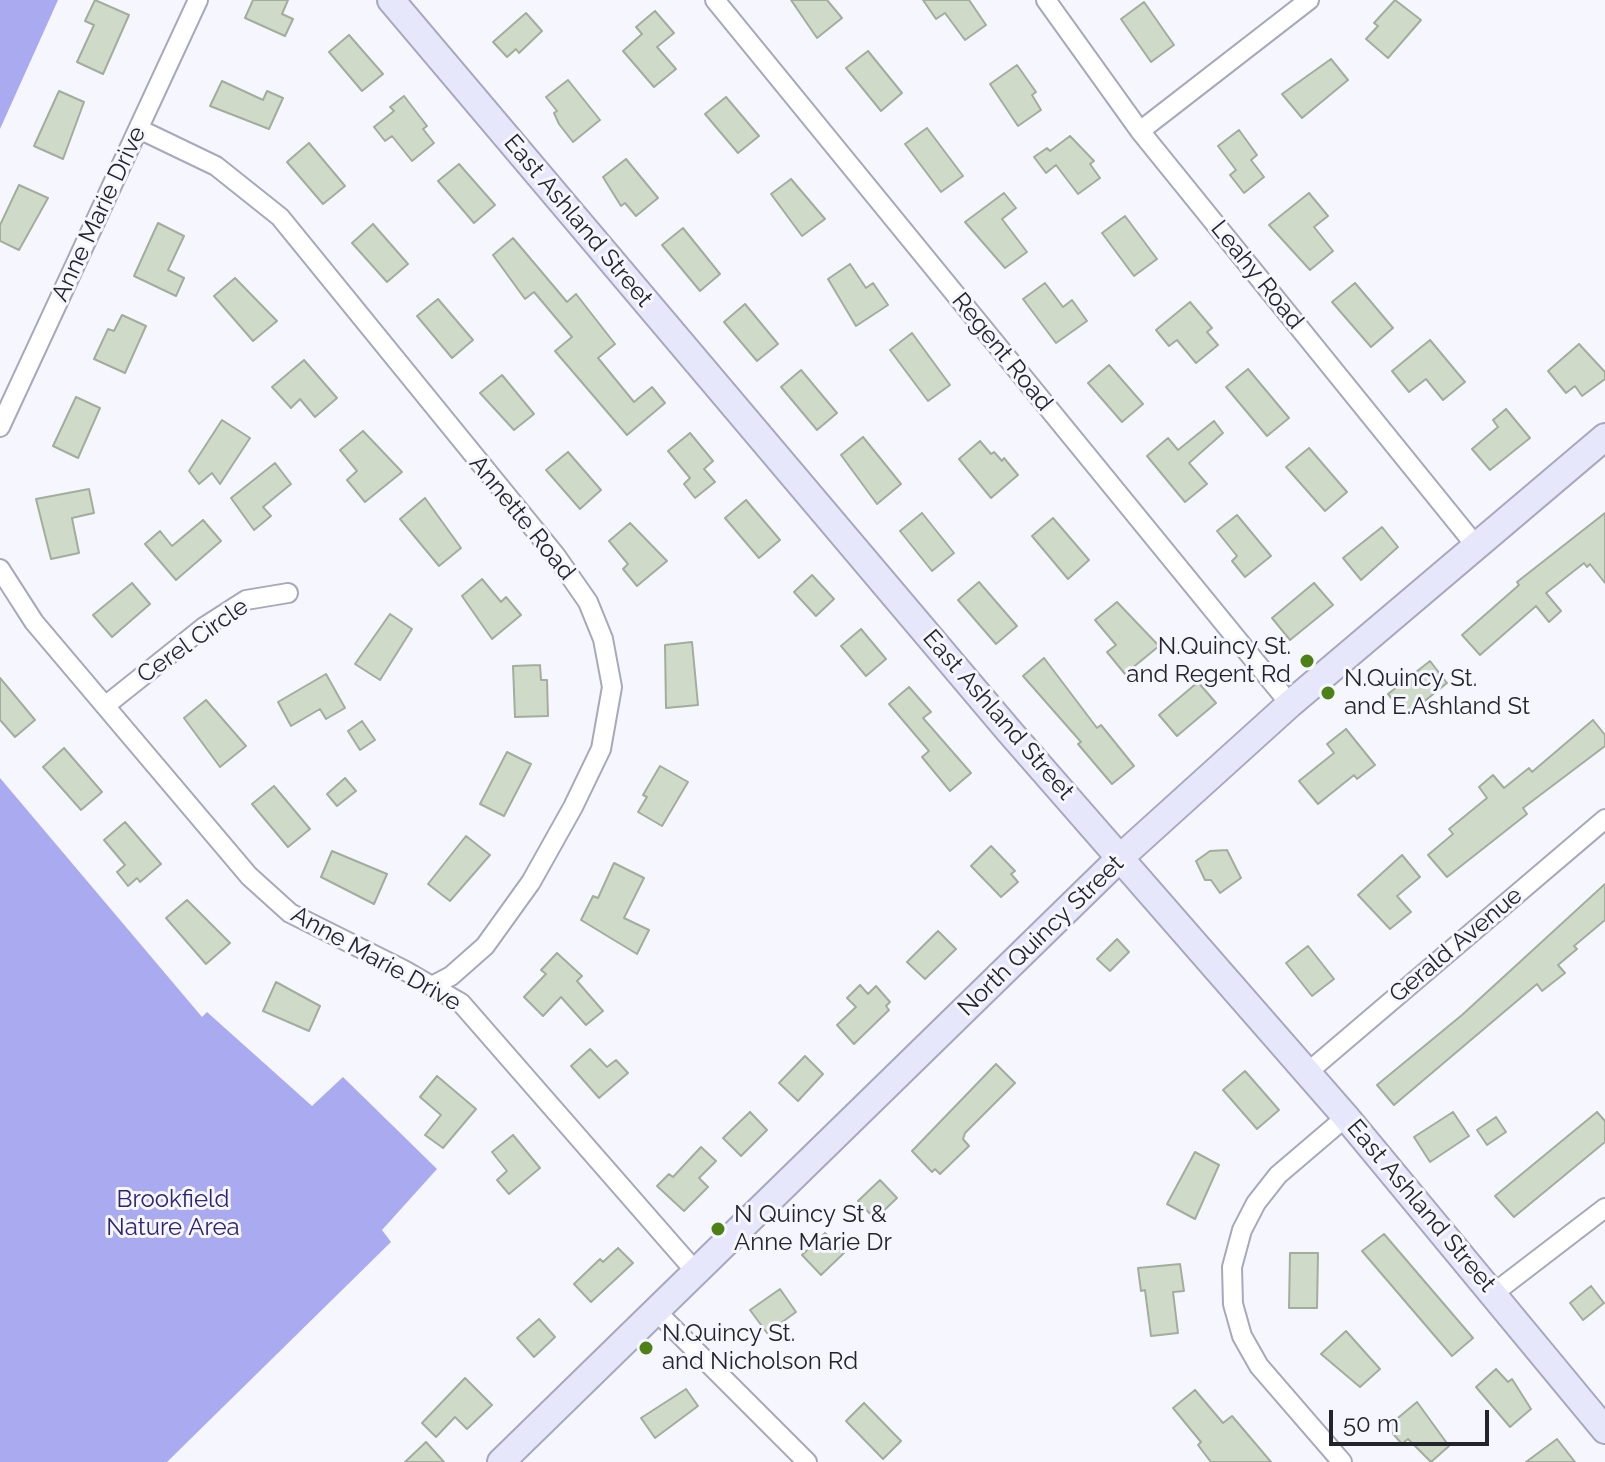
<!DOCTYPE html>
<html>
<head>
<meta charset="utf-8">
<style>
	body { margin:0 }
	#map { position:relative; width:1605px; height:1462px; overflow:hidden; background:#f6f6ff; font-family:Raleway,sans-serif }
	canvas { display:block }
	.scale { position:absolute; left:1329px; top:1410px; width:160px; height:36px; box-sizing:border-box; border:4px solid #24252c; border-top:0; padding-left:10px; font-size:24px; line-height:28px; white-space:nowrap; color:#24252c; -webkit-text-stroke:6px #f6f6ff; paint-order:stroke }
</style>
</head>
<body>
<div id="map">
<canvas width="1605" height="1462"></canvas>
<div class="scale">50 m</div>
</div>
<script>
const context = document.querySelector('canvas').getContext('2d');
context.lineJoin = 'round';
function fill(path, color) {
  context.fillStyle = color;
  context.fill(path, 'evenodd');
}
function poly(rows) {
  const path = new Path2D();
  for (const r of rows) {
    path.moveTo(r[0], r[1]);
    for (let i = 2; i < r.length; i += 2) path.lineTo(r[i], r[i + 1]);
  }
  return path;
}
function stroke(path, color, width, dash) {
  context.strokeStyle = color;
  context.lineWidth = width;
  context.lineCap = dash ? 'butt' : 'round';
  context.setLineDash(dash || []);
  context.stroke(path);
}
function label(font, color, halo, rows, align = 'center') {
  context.font = font + ' Raleway,sans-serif';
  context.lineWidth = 6;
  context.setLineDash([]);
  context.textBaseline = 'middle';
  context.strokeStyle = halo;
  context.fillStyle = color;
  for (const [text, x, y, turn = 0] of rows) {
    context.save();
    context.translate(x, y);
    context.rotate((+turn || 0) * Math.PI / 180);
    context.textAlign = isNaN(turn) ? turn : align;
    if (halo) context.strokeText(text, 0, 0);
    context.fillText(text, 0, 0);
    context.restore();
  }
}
fill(poly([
	[0,0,58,0,0,129],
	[0,778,202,1017,207,1012,312,1106,343,1077,437,1169,382,1230,391,1242,167,1462,0,1462]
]), '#aaaaf0');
const building = poly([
	[95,0,129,15,103,74,77,62,94,25,85,21,95,0],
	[253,0,288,0,282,14,293,19,285,36,245,18,253,0],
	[791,0,827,0,842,18,817,38,791,0],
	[923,0,969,0,986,25,965,40,945,13,936,19,923,0],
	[1395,0,1421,20,1388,58,1366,39,1378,26,1374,23,1395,0],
	[1144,2,1174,45,1151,62,1121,19,1144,2],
	[655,11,674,33,657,47,676,69,654,87,623,51,642,34,636,27,655,11],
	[526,13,542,31,519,53,516,49,507,57,493,42,526,13],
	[349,35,383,74,362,91,329,52,349,35],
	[868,51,902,93,881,111,846,68,868,51],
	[1331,59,1348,80,1302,118,1282,94,1331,59],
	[1017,65,1036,92,1032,95,1041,110,1018,126,990,84,1017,65],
	[568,80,600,120,573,142,559,124,554,113,557,111,546,97,568,80],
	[222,81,263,100,267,91,283,98,269,129,210,106,222,81],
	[59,91,84,102,63,159,34,146,59,91],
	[404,96,427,126,423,129,434,143,412,161,392,136,385,141,374,127,394,111,390,107,404,96],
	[726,97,759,136,738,153,705,114,726,97],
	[927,128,963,176,941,192,905,144,927,128],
	[1239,130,1257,155,1251,160,1264,177,1244,193,1230,175,1236,170,1218,146,1239,130],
	[1070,136,1094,161,1090,164,1100,178,1078,194,1056,165,1046,173,1034,157,1047,148,1050,151,1070,136],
	[309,143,345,186,323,204,287,162,309,143],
	[626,159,658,198,636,216,625,203,621,206,603,177,626,159],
	[459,164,495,205,474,223,438,181,459,164],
	[791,179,825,219,802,236,771,194,791,179],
	[19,185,48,198,19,250,0,241,0,225,19,185],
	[1004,193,1016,208,1002,219,1027,252,1005,268,965,222,1004,193],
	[1309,193,1328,216,1314,227,1333,251,1310,270,1269,225,1309,193],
	[1125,216,1157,259,1134,276,1102,233,1125,216],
	[158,223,184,236,168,270,184,278,176,296,134,276,158,223],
	[373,224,408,264,387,282,352,243,373,224],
	[683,228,720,274,700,291,662,245,683,228],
	[513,238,567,302,576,294,615,344,598,358,634,402,652,387,665,403,627,435,555,351,572,337,534,292,525,299,493,255,513,238],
	[850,264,866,288,873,283,888,305,856,326,828,279,850,264],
	[235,278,277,321,253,341,214,296,235,278],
	[1045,283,1063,307,1072,300,1087,321,1056,343,1023,299,1045,283],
	[1355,283,1393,328,1371,347,1332,302,1355,283],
	[438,299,473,340,452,358,417,316,438,299],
	[1190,302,1212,328,1207,332,1218,345,1196,363,1177,340,1169,346,1156,330,1190,302],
	[745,304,778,344,757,361,724,322,745,304],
	[122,315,146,326,125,373,94,359,108,329,114,331,122,315],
	[912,333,950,385,928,401,890,350,912,333],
	[1430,340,1465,382,1443,400,1426,379,1409,392,1392,371,1430,340],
	[1579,344,1605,372,1605,379,1582,396,1575,386,1566,393,1548,371,1579,344],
	[304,360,337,398,315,417,300,399,291,408,272,387,304,360],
	[1109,365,1143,404,1122,422,1088,383,1109,365],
	[1248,369,1289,418,1267,436,1226,387,1248,369],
	[801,370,837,413,817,430,781,387,801,370],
	[502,375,534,414,514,430,480,393,502,375],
	[76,397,100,408,78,458,53,446,76,397],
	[1506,409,1530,438,1490,470,1472,449,1498,427,1493,420,1506,409],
	[222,420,250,438,220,484,212,473,199,484,189,471,222,420],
	[1214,421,1223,433,1189,463,1207,484,1185,502,1147,456,1168,438,1178,450,1214,421],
	[363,431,402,472,365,502,347,480,357,471,340,450,363,431],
	[690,433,713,461,704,469,715,482,695,498,684,484,690,478,668,451,690,433],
	[863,437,901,484,877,504,841,455,863,437],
	[980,441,991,454,994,452,1002,461,1004,458,1018,475,991,498,959,459,980,441],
	[1309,448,1347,492,1325,511,1286,467,1309,448],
	[568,452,601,490,580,509,546,470,568,452],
	[275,463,291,484,263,507,271,516,254,530,231,498,275,463],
	[89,489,94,513,72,518,79,553,51,559,36,499,89,489],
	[425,498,461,548,439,566,400,519,425,498],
	[746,500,780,540,759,558,725,518,746,500],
	[922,513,954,553,932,571,900,531,922,513],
	[1605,513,1605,583,1590,564,1587,567,1584,563,1546,593,1561,611,1549,622,1536,606,1480,655,1462,635,1519,585,1517,582,1605,513],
	[1237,515,1271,556,1245,577,1232,561,1237,556,1217,531,1237,515],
	[1053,518,1089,560,1068,579,1032,536,1053,518],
	[203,520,221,541,176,580,145,544,160,531,172,546,203,520],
	[630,523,667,561,637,586,623,569,628,564,609,541,630,523],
	[1382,527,1398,547,1361,580,1343,558,1382,527],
	[812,575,834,599,816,616,794,592,812,575],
	[482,579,501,602,506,597,521,615,492,639,462,596,482,579],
	[979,582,1017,626,996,644,958,600,979,582],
	[132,583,150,604,112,637,93,615,132,583],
	[1314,583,1333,605,1290,640,1272,618,1314,583],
	[1117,602,1159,646,1125,674,1107,652,1116,645,1095,620,1117,602],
	[390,614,412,629,380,680,355,664,390,614],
	[861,629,886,659,866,676,841,646,861,629],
	[692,642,698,705,666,708,665,645,692,642],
	[1044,658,1097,728,1101,725,1134,766,1112,784,1078,744,1081,742,1023,676,1044,658],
	[1430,661,1447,683,1406,716,1388,694,1430,661],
	[540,665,541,680,547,680,548,716,515,717,513,666,540,665],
	[326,674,345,708,326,719,320,709,291,726,278,702,326,674],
	[0,678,35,720,15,737,0,720,0,678],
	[1198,682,1216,703,1177,736,1159,715,1198,682],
	[909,687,931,712,923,718,971,773,950,791,922,757,929,751,889,704,909,687],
	[206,700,246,746,220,767,184,718,206,700],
	[1593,720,1605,735,1605,746,1523,808,1527,814,1447,877,1428,855,1453,834,1449,829,1487,798,1479,787,1493,775,1504,788,1529,768,1532,772,1593,720],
	[362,721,375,740,360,750,348,731,362,721],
	[1346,729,1375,765,1357,779,1354,775,1318,804,1299,781,1334,753,1327,744,1346,729],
	[64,748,102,792,81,810,43,767,64,748],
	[507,752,531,764,504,816,480,804,507,752],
	[660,766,688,782,662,826,638,812,647,797,643,795,660,766],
	[345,778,356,791,337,806,327,794,345,778],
	[274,786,310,829,288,847,252,804,274,786],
	[125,822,161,864,140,882,137,878,128,886,117,872,125,865,104,840,125,822],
	[466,836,490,855,450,901,428,884,466,836],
	[991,846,1015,871,1011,874,1018,882,1001,897,971,866,991,846],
	[1227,850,1241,878,1220,893,1211,880,1205,880,1196,861,1210,851,1227,850],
	[332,851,387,874,374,904,321,877,332,851],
	[1402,855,1420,877,1397,896,1411,912,1390,929,1358,895,1402,855],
	[614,863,644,878,624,918,649,930,637,954,581,920,593,896,598,898,614,863],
	[1605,884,1605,920,1574,946,1577,949,1558,965,1565,973,1542,991,1537,984,1394,1105,1377,1085,1462,1015,1605,884],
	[187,900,230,943,206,964,166,918,187,900],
	[938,931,956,949,925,979,907,962,938,931],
	[1117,939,1129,952,1110,971,1097,959,1117,939],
	[1308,946,1334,979,1312,996,1286,963,1308,946],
	[557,953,582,976,577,981,603,1011,586,1025,561,997,543,1016,524,997,546,974,541,970,557,953],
	[276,982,320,1006,309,1031,263,1011,276,982],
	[860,985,868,994,876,986,890,1002,886,1006,889,1010,854,1044,837,1025,856,1007,847,998,860,985],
	[590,1049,607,1067,616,1060,628,1073,599,1098,571,1066,590,1049],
	[805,1056,823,1074,798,1101,779,1083,805,1056],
	[996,1064,1015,1083,965,1133,963,1139,969,1146,940,1174,935,1169,932,1172,912,1151,996,1064],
	[1245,1071,1279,1110,1257,1129,1223,1090,1245,1071],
	[437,1076,476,1109,443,1148,425,1135,441,1115,420,1097,437,1076],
	[750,1112,767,1130,741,1156,723,1138,750,1112],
	[1453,1112,1469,1136,1430,1162,1414,1137,1453,1112],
	[1597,1112,1605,1121,1605,1142,1514,1217,1495,1196,1597,1112],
	[1496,1117,1506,1132,1487,1145,1477,1130,1496,1117],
	[513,1135,540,1168,509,1194,497,1180,507,1171,492,1152,513,1135],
	[701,1147,716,1161,699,1178,708,1187,684,1211,657,1186,669,1174,673,1177,701,1147],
	[1195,1152,1219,1165,1195,1219,1167,1204,1195,1152],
	[880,1180,897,1198,875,1219,858,1201,880,1180],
	[825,1233,844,1253,821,1275,802,1255,825,1233],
	[1384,1234,1473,1338,1452,1356,1362,1251,1384,1234],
	[618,1248,633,1263,591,1302,574,1284,600,1259,603,1262,618,1248],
	[1290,1253,1318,1253,1317,1308,1289,1308,1290,1253],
	[1180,1264,1184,1291,1173,1292,1178,1333,1151,1336,1145,1290,1141,1291,1138,1268,1180,1264],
	[1591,1286,1604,1303,1583,1320,1570,1303,1591,1286],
	[780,1289,796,1312,767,1333,750,1310,780,1289],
	[539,1319,555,1337,534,1357,517,1338,539,1319],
	[1346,1331,1380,1369,1360,1387,1321,1354,1346,1331],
	[1496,1369,1508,1382,1512,1379,1531,1409,1510,1427,1476,1387,1496,1369],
	[465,1378,492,1405,467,1429,455,1417,436,1437,422,1423,465,1378],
	[686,1389,698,1406,655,1438,641,1418,686,1389],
	[1195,1390,1223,1423,1232,1416,1271,1462,1211,1462,1198,1445,1201,1442,1173,1408,1195,1390],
	[1417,1402,1449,1446,1431,1462,1408,1439,1402,1444,1387,1427,1417,1402],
	[864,1403,901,1441,883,1459,846,1421,864,1403],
	[1557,1439,1575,1462,1526,1462,1557,1439],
	[426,1442,444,1462,405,1462,426,1442]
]);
fill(building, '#cfdbc8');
stroke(building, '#a3ad9b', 2);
const minor = poly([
	[715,0,1290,704],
	[1046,0,1140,131,1476,546],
	[139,129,216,166,280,217,556,556,588,602,603,639,612,687,601,749,573,807,531,882,485,946,451,976,432,986],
	[1140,131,1309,0],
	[0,427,198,0],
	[0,569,34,622,249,876,290,913,404,970,461,1003,695,1271],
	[105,706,204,627,246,600,288,593],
	[1308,1072,1605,819],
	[1494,1293,1605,1208],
	[655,1310,807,1462],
	[1342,1462,1259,1366,1242,1336,1233,1304,1232,1267,1242,1230,1256,1203,1278,1175,1346,1117]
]);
const secondary = poly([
	[391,0,1009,731,1346,1117,1605,1430],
	[501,1462,1122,856,1290,704,1605,437]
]);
stroke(minor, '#a7a8bb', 22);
stroke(secondary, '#a7a8bb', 30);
stroke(minor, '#fff', 18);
stroke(secondary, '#e7e7fb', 26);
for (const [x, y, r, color] of [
	[1307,661,8,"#4e8115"],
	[1328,693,8,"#4e8115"],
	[718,1229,8,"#4e8115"],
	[646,1348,8,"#4e8115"]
]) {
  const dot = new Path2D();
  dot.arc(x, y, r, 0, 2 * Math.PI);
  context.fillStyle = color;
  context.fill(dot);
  stroke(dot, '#f6f6ff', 3);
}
label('24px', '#24252c', '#f6f6ff', [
	["Anne Marie Drive",99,214,-65],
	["East Ashland Street",578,221,50],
	["Leahy Road",1257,275,51],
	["Regent Road",1002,352,51],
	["Annette Road",522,518,51],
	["Cerel Circle",193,641,-35],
	["East Ashland Street",998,715,49],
	["North Quincy Street",1041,936,-44],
	["Gerald Avenue",1456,945,-40],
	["Anne Marie Drive",376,959,29],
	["East Ashland Street",1421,1206,50]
]);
label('24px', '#24252c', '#f6f6ff', [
	["N.Quincy St.",1291,647,"right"],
	["and Regent Rd",1291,675,"right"],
	["N.Quincy St.",1344,679],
	["and E.Ashland St",1344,707],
	["N Quincy St &",734,1215],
	["Anne Marie Dr",734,1243],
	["N.Quincy St.",662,1334],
	["and Nicholson Rd",662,1362]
], 'left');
label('24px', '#302372', '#f6f6ff', [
	["Brookfield",173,1200],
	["Nature Area",173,1228]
]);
</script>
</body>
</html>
